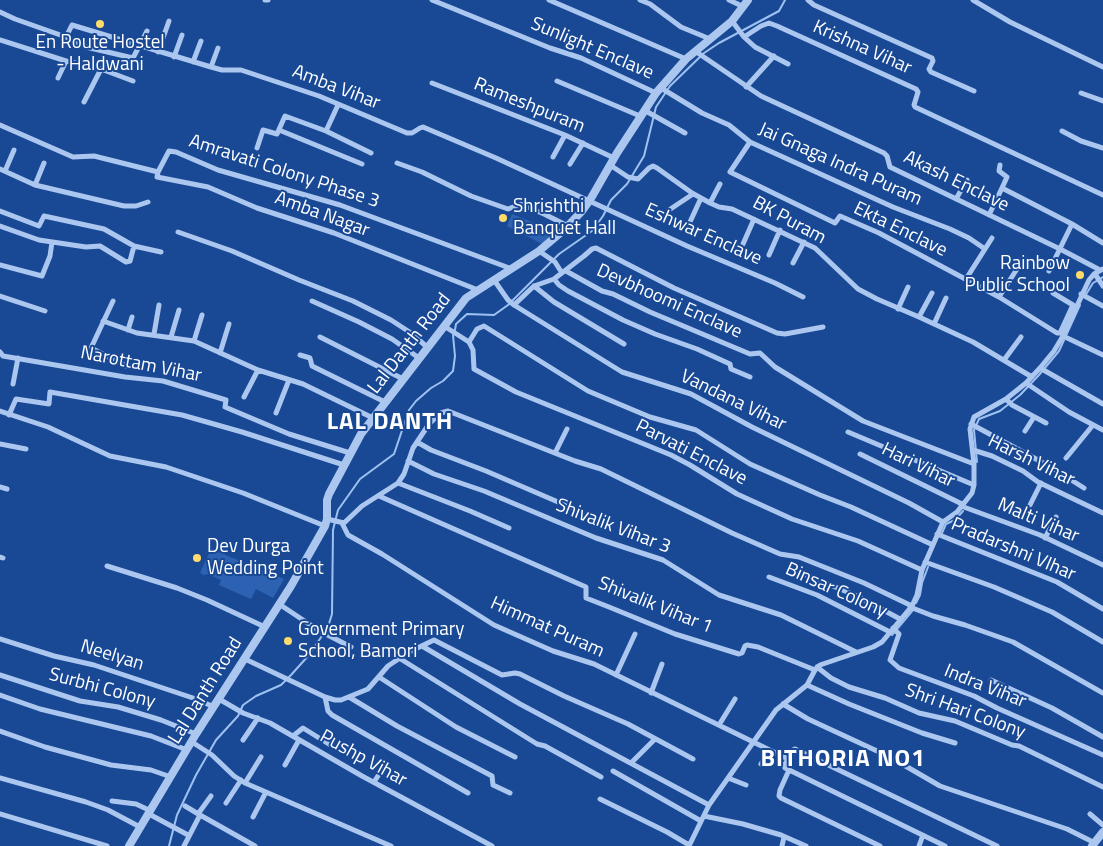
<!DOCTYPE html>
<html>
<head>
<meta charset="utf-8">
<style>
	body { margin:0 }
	canvas { display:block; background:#194995 }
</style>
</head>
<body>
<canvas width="1103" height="846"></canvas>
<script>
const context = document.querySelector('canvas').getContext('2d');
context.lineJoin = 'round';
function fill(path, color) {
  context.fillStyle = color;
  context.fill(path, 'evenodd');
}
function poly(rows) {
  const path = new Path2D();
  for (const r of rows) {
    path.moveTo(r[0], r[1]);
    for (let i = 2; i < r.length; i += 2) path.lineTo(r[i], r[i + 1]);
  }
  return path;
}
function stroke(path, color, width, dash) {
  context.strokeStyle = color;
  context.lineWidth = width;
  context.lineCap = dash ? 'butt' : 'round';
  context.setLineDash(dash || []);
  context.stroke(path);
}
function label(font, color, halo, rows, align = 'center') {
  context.font = font + ' "Titillium Web",sans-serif';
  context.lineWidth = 4;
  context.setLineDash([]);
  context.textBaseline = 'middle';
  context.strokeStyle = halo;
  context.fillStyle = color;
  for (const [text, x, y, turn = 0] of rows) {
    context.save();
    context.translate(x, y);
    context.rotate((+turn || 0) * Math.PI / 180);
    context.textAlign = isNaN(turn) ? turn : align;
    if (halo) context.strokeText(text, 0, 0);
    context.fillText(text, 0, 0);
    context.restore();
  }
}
fill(poly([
	[512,214,537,224,536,228,552,236,542,244,507,226],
	[211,549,284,579,273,598,256,589,251,599,219,585,221,580,208,574,204,575,200,573]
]), '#2d62b3');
stroke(poly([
	[1085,296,1093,283,1103,277],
	[455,330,456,324,467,314,494,315,508,305,559,254,592,231,603,216,611,200,627,184,644,156,656,107,670,86,704,53,719,43,779,11,785,0],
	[977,462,974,430,979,419,1000,411,1020,395,1039,375,1059,351,1080,305],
	[942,533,946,524,955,520,963,511],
	[916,603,920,595,922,583,928,567],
	[892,635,913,610],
	[169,846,177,815,196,775,216,740,238,716,243,705,256,696,281,685,291,675,309,655,328,627,332,614,333,530,338,510,360,479,394,454,409,410,416,401,431,388,443,381,453,371,455,356,453,335]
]), '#9ec1f2', 2);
stroke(poly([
	[265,0,268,0],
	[432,0,550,48,581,58,656,93],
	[549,0,686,59],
	[640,0,650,4,681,27,710,39],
	[729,0,744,7],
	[808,0,814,5,932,58,933,61,929,69,931,72,974,91],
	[973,0,1010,22,1103,67],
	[0,12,15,19,66,37,86,47,133,58,147,31],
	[732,21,744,37,761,26,769,23,777,26,916,89,918,92,914,105,915,107,1103,195],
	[66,37,72,25,211,67,222,70,241,70,319,96,407,133,412,133,420,128,423,127,496,158,687,246,775,283,803,297],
	[744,37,755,47,788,64],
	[0,40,66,61,101,69,133,81],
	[695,51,761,96,884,153,887,156,890,167,1060,249,1100,270],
	[158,52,169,21],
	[174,57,182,35],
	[193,62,201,41],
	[211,67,218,48],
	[58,78,66,61],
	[557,81,640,116],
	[432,83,565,135,614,158],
	[746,87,774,56],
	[661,88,702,113,729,125,750,142,893,207,950,229,969,238,985,249],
	[1081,93,1103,101],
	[84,102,101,69],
	[644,110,685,133],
	[0,125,73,157,94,156,158,172,169,151,176,152,218,170,340,205,512,269],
	[279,130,362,164],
	[326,131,338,105],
	[1062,131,1081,141,1103,148],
	[750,142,730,172,835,223,840,216,879,233,999,297,1057,333,1060,333,1072,307],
	[257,148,263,130,277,134,285,116,326,131,371,153],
	[553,157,565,135],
	[397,163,422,172,471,196,508,209,521,204,544,214,568,226],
	[570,164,583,143],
	[610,165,628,177,638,179,649,168,653,166,657,168,692,193,710,203,719,207,732,209,815,248,858,289,877,299,919,317,973,342,1032,377],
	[1000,165,999,171,1007,177,1002,188],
	[0,169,35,185,124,206,136,206,148,202],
	[5,171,14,150],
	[158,172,157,177,208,187,257,208,334,233,478,290],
	[35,185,44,163],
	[956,199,967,180],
	[710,203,720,184],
	[669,210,693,194],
	[0,211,39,226,44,216,104,229,134,246,161,252],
	[989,215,1002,188,1072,224,1103,243],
	[690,222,701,198],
	[0,226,39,240,86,247,100,246,126,262,130,261,134,246],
	[178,232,232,251,299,280,353,301,391,320,411,333,427,347],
	[743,244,754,219],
	[539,251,555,262,562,273],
	[769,255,780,230],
	[793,263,804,242],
	[0,265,42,276,50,256,52,242],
	[566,271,602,291,613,294,650,312,750,354,760,353,775,367,863,421,974,464],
	[1049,271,1072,224],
	[1095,274,1103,286],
	[554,279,559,285,568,291,623,320,655,334,697,349,730,364,731,369,750,377],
	[966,279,992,238],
	[494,280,508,300,514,305,622,372,691,394,752,427,909,503,943,522],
	[534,286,554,302,624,344],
	[1053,293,1073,305],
	[1081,294,1103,306],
	[0,296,45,311],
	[999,297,1024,258],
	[113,301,91,348,126,366],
	[312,301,359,322,392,339,419,358],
	[514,305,534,286,554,279,584,256,592,249,596,248,674,288,777,333,785,334,823,327],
	[898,309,908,287],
	[919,317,932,293],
	[103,321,137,333,194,341,258,370,303,384,373,418],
	[934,324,946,298],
	[444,326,469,342,473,350,474,369,516,392,671,455,690,465,737,494,792,519,858,541,922,570],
	[128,330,132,317],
	[154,334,159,305],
	[1063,336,1103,355],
	[171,337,179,310],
	[320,337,403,379],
	[194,341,202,315],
	[469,342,477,329,484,326,588,391,650,417,696,430,750,464,820,495,851,507,933,545],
	[0,352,3,356,125,377,163,381,226,400,225,407,289,434,350,453],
	[220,353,229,324],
	[300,355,310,358,312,366,385,402],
	[1004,360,1021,337],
	[1040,368,1103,404],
	[1026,383,1069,412,1103,430],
	[13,384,18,358],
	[244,397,258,370],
	[1006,399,1012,405,1046,423],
	[0,411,48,427,110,456,166,467,243,493,325,526],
	[276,413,289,380],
	[9,415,16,399,49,404,50,392,182,415,242,432,344,465],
	[971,424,1049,466,1084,488],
	[1025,431,1034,417],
	[848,432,974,485],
	[417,442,431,450,486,471,579,511],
	[0,444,26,449],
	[973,450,992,456,1023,471,1038,482,1103,513],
	[555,453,567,429],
	[860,454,962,504],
	[1066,458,1093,425],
	[408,461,434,474,484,491,596,538,663,560,719,595,781,615,856,652],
	[398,483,470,511,509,528],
	[0,487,7,489],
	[379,496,586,587,586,598,609,607,675,634,739,654,742,653,745,646,747,645,758,647,815,670],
	[1030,505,1041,483],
	[961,506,1040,535,1103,565],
	[327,519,344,523,362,506,398,483,404,474,413,448,429,424,441,413,448,411,575,461,601,469,732,533,780,554,799,557,864,583,912,606],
	[342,523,348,535,382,554,494,625,553,651,594,664,788,759],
	[937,534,1057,582,1103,609],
	[1045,538,1056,517],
	[0,557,3,558],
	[925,562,994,587,1052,612,1103,642],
	[107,566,177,588,207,600,265,627],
	[794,570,857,596,900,619],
	[769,577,817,595,890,632],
	[279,604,318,630,351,647],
	[910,607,933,616,965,625,1013,642,1103,693],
	[893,628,899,634,890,660,899,668,974,696,997,708,1103,755],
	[0,639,54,656,94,665,196,699,214,707],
	[422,646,520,704,709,805],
	[399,658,537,744,545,746,601,777],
	[245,659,325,697,335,700,341,700,368,689,388,666,409,652,434,640,502,675,515,673,520,674,564,696,628,724,693,759],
	[817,667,831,678,849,687,885,698,919,713,955,721,1012,745,1019,746,1103,787],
	[0,675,80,701,118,707,161,720,196,734],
	[616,675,635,634],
	[379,677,456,727,515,757],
	[991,680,1052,708,1103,737],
	[807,685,849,704,922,733,955,743],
	[651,693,662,664],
	[0,695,40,709,151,736,187,750],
	[325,697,328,711,332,715,468,793],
	[349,697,397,726,492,776,493,785,510,793],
	[219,699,243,713,270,723,362,776,492,846],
	[783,704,808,719,890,757,940,786,1067,829,1095,843],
	[719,725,735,699],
	[0,731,45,747,111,765,151,770,171,777],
	[293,736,303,728,332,746],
	[243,740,258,718],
	[192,742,212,755,234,776,245,783,391,846],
	[631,763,655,739],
	[761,764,770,751],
	[285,765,299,740],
	[789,770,780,790,779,796,781,798,880,846],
	[613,771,701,821],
	[0,778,86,802,108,810,140,827],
	[728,778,746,785],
	[374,782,385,765],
	[245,783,261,757],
	[600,799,667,832,689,845],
	[112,801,136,804,151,811],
	[226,803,241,780],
	[185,806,200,815],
	[0,814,107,846],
	[149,814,188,835],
	[198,814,211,796],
	[1090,814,1103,825],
	[704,816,743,824,781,835,806,846],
	[253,817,266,792],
	[184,846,200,815,255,846],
	[689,846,709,805,776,710,807,685,815,670,820,665,873,647,882,642,912,606,917,595,922,570,943,522,957,512,972,493,974,485,974,464,970,429,974,417,1006,399,1026,383,1040,368,1054,351,1063,336,1089,280,1094,274,1103,269],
	[782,846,784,837],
	[919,846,923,835],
	[945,846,785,768,784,766,793,750,795,749,997,846]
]), '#abc7f0', 5);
stroke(poly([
	[129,846,196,734,291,586,325,526,327,519,327,500,329,494,361,434,466,298,539,251,565,229,582,211,590,200,617,153,656,93,686,59,732,21,748,0],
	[1092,846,1103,832]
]), '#abc7f0', 8);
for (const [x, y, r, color] of [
	[100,24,5,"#ffdc6a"],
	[503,218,5,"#ffdc6a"],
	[1080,275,5,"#ffdc6a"],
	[197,558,5,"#ffdc6a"],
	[288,641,5,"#ffdc6a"]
]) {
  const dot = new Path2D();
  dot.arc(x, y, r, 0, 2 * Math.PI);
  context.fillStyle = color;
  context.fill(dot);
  stroke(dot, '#194995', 2);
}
label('19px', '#fff', '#194995', [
	["En Route Hostel",100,43,"center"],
	["- Haldwani",100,65,"center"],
	["Shrishthi",513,207],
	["Banquet Hall",513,229],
	["Rainbow",1070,264,"right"],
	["Public School",1070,286,"right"],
	["Dev Durga",207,547],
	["Wedding Point",207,569],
	["Government Primary",298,630],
	["School, Bamori",298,652]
], 'left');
label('19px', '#fff', '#194995', [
	["Krishna Vihar",862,48,24],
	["Sunlight Enclave",592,49,23],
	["Amba Vihar",336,88,21],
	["Rameshpuram",529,106,22],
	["Jai Gnaga Indra Puram",840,165,24],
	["Amravati Colony Phase 3",284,172,18],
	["Akash Enclave",956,182,26],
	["Amba Nagar",322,215,20],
	["BK Puram",789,221,28],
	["Ekta Enclave",900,230,26],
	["Eshwar Enclave",703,235,24],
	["Devbhoomi Enclave",669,302,24],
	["Lal Danth Road",410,344,-52],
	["Narottam Vihar",141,365,11],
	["Vandana Vihar",733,401,26],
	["Parvati Enclave",691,453,27],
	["Harsh Vihar",1031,461,26],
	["Hari Vihar",918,466,26],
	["Malti Vihar",1038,521,23],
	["Shivalik Vihar 3",613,527,21],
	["Pradarshni VIhar",1013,550,23],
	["Binsar Colony",836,591,24],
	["Shivalik Vihar 1",655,606,22],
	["Himmat Puram",547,628,24],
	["Neelyan",112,656,17],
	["Indra Vihar",985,687,22],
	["Surbhi Colony",102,689,15],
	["Lal Danth Road",206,691,-58],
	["Shri Hari Colony",965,712,20],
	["Pushp Vihar",363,759,29]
]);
context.letterSpacing = '1px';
label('bold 24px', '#fff', '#194995', [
	["LAL DANTH",390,423],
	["BITHORIA NO1",843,760]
]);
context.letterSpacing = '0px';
</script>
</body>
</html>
